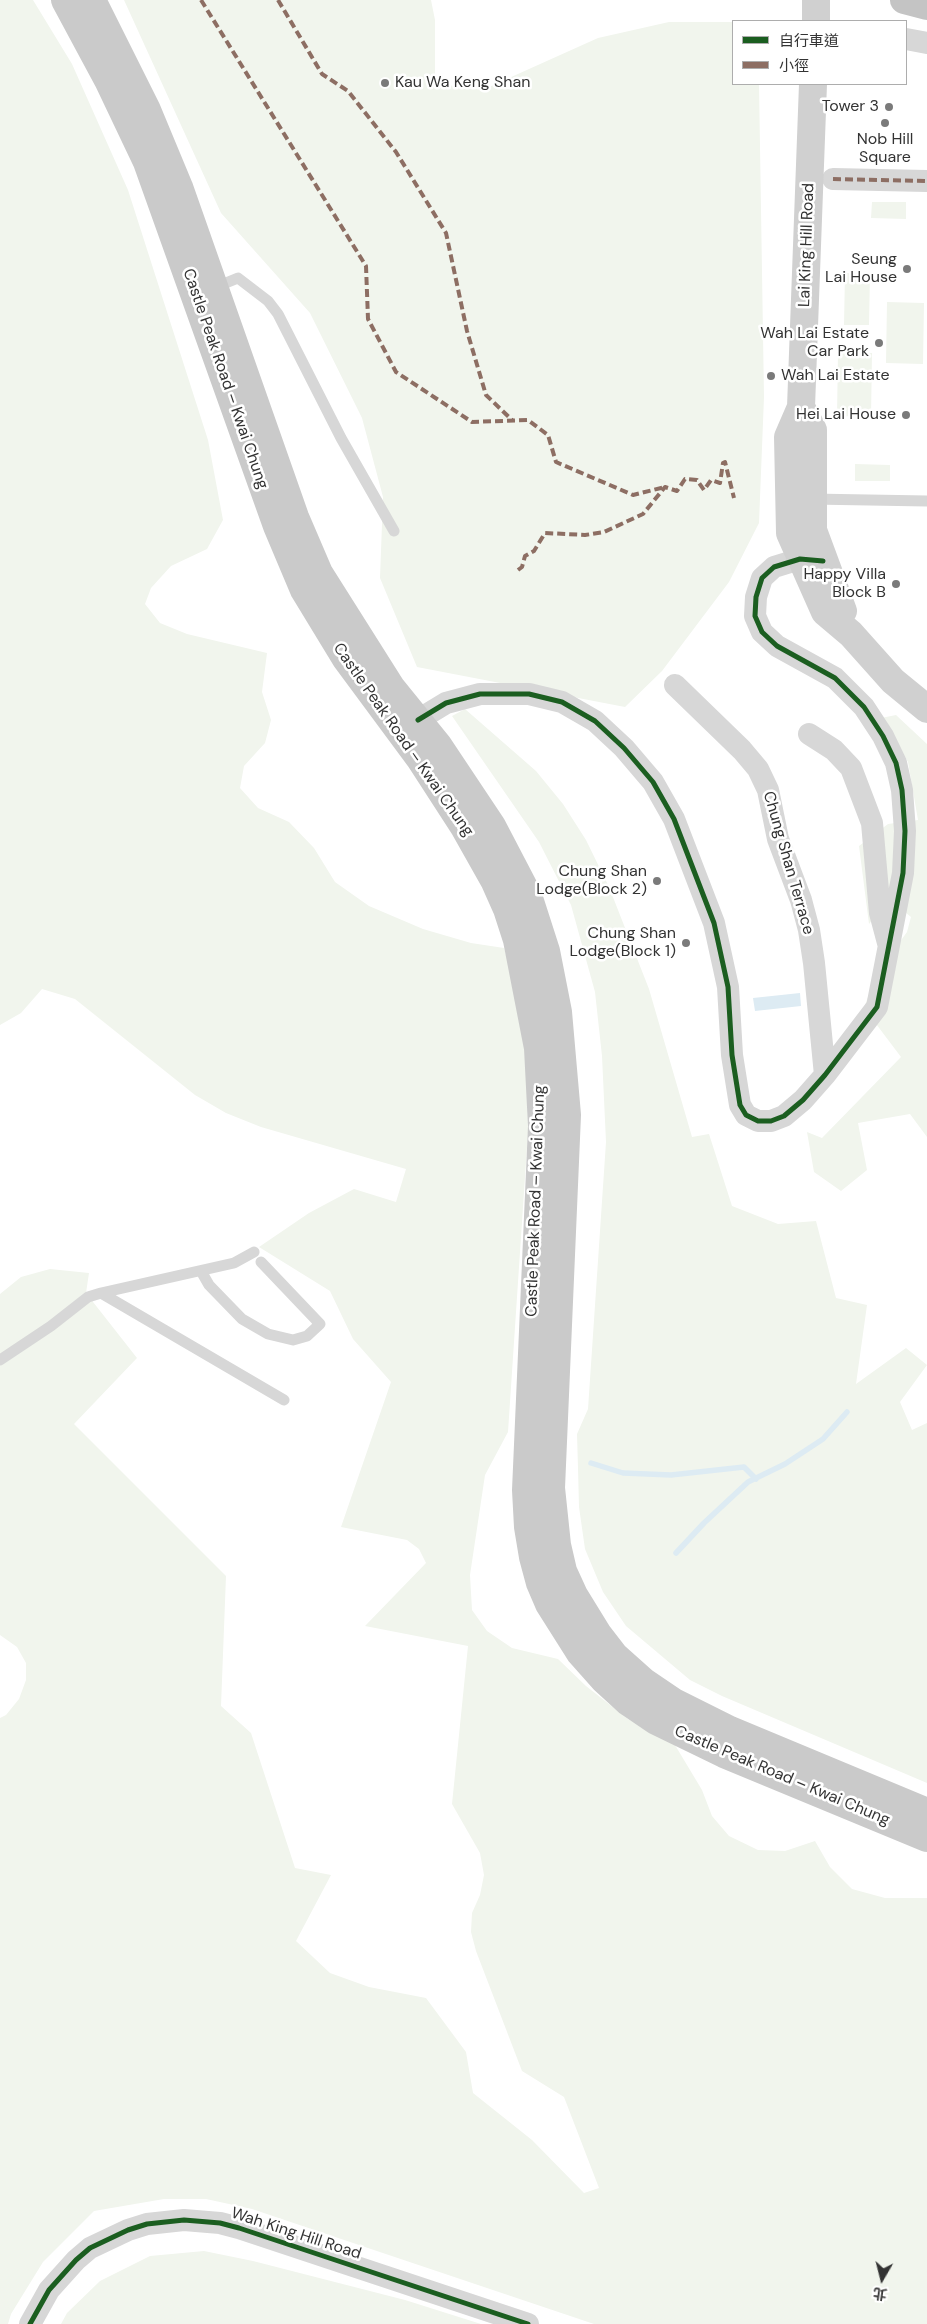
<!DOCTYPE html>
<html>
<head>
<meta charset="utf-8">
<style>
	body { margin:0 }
	#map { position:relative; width:927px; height:2324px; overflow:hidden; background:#fff; font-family:"DM Sans","Noto Sans TC",sans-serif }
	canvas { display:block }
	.legend { position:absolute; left:732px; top:20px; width:175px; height:65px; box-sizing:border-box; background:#fff; border:1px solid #adadad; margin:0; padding:6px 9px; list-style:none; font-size:15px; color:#333 }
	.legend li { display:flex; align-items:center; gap:10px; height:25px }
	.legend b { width:25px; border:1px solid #adadad }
	.north { position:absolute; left:857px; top:2254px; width:50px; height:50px; -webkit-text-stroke:4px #fff; paint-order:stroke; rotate:188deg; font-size:14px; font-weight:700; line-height:20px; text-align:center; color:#333 }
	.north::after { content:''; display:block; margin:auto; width:18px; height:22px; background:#333; clip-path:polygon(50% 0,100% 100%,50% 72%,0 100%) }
</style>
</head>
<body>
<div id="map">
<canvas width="927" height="2324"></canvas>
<ul class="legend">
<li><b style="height:6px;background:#1b5e20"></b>自行車道</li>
<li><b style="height:6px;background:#8d6e63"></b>小徑</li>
</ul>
<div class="north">北</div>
</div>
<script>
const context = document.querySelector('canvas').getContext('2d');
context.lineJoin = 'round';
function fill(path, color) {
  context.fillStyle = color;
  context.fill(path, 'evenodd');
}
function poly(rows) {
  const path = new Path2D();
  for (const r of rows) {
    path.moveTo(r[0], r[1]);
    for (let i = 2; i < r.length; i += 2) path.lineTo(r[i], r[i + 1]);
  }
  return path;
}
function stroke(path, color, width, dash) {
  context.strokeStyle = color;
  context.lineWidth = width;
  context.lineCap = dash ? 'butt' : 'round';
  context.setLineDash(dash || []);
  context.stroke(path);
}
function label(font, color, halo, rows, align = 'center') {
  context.font = font + ' "DM Sans",sans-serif';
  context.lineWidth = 5;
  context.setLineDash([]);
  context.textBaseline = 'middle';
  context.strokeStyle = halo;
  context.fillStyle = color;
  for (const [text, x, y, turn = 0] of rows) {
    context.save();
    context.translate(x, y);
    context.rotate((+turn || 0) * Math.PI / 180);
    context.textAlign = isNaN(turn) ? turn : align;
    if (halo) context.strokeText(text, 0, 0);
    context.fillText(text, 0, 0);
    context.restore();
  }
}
fill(poly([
	[0,0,33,0,72,64,128,190,208,440,223,520,207,549,171,566,151,588,145,604,160,623,187,634,267,653,262,692,271,720,265,743,244,766,240,788,258,808,289,822,314,848,335,882,369,906,423,929,471,943,504,948,517,992,527,1062,528,1132,508,1432,485,1475,470,1575,472,1610,487,1631,512,1648,558,1659,586,1686,628,1719,675,1745,702,1790,712,1816,729,1836,758,1850,785,1851,815,1841,830,1867,852,1889,885,1898,927,1898,927,2324,594,2324,252,2209,206,2199,164,2199,94,2211,43,2262,11,2314,8,2324,0,2324,0,1718,6,1715,19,1699,26,1680,26,1663,17,1647,0,1635,0,1294,21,1277,50,1269,89,1273,86,1293,137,1358,74,1424,226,1576,221,1706,251,1733,295,1868,331,1875,296,1941,330,1973,369,1987,426,1998,466,2052,473,2093,532,2140,584,2193,599,2188,564,2097,522,2071,476,1951,471,1932,472,1913,480,1895,484,1875,480,1853,452,1804,468,1646,365,1626,426,1563,419,1549,407,1540,341,1527,391,1382,353,1339,330,1291,259,1247,309,1213,354,1189,396,1202,406,1169,261,1127,226,1113,195,1095,75,999,42,989,21,1013,0,1025],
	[124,0,431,0,435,20,435,85,489,87,598,38,669,22,733,22,733,84,759,84,764,397,759,523,729,582,662,671,625,707,417,667,380,578,383,497,362,418,310,313,221,213],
	[872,202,906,202,906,219,871,218],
	[845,273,870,274,869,325,844,325],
	[887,302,924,303,923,364,886,363],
	[838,352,872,353,871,417,837,416],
	[855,464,890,465,890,481,855,481],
	[465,709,536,771,563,804,586,840,609,887,649,989,692,1137,709,1134,732,1206,778,1224,816,1221,836,1298,867,1305,856,1384,906,1348,927,1365,900,1402,912,1430,927,1423,927,1783,722,1696,690,1680,626,1626,603,1592,585,1549,579,1507,578,1468,577,1434,588,1409,606,1142,602,1056,595,992,571,905,539,842,452,716],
	[896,715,927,744,927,1137,910,1114,858,1123,867,1170,841,1191,814,1172,807,1132,822,1138,901,1057,864,1008,876,975,907,932,911,917,889,899,869,924,859,846,888,824,918,820,908,762,881,718],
	[204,2251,253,2261,405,2300,481,2324,61,2324,67,2313,100,2281,150,2256]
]), '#f1f5ed');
fill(poly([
	[800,993,801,1006,755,1011,753,998]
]), '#ddebf3');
stroke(poly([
	[591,1463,623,1473,671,1475,744,1467,756,1479],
	[676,1553,704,1523,748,1482,785,1464,823,1439,847,1412]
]), '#ddebf3', 5.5);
stroke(poly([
	[216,287,238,278,268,301,278,314,341,438,394,531],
	[811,499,927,501],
	[201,1271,209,1285,242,1319,268,1334,293,1340,307,1336,320,1324,261,1262],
	[101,1293,234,1263,254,1252],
	[0,1360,51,1326,88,1297,101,1293,284,1400]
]), '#d7d7d7', 11);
stroke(poly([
	[906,39,927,43],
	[833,179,927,181],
	[675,685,742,750,758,769,768,790,778,839,801,900,809,930,814,963,825,1075],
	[418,720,446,703,480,694,529,694,562,702,595,721,624,748,653,782,674,819,714,923,728,987,732,1055,740,1105,746,1115,758,1121,771,1121,784,1116,803,1100,825,1075,877,1007,903,873,905,831,902,790,896,763,883,736,864,707,835,678,777,646,762,632,755,616,756,597,762,578,774,567,800,559,817,560],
	[809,734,834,750,851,768,872,823,880,913,888,943],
	[30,2324,49,2290,76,2260,90,2248,128,2230,147,2224,184,2220,220,2223,239,2228,528,2324]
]), '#d7d7d7', 22);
stroke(poly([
	[816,21,816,0],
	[813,84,801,407,788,437,790,533,825,612,851,634,893,681,927,709],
	[801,407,813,430,813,530,843,611]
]), '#d0d0d0', 28);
stroke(poly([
	[65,0,108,80,147,162,277,526,304,590,346,659,420,759,464,827,495,882,507,909,517,940,538,1048,542,1126,526,1490,528,1527,533,1557,540,1583,549,1604,580,1653,604,1680,628,1702,656,1721,724,1754,927,1838],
	[92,0,147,110,179,187,295,517,319,573,391,687,438,745,492,826,528,895,546,951,558,1012,567,1115,551,1488,557,1545,563,1571,574,1595,598,1634,615,1656,643,1681,674,1702,730,1730,927,1812]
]), '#cacaca', 28);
stroke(poly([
	[904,0,927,6]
]), '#c4c4c4', 28);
stroke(poly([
	[201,0,366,266,368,319,396,372,472,422,528,420,548,435,556,462,633,495,665,487],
	[278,0,322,74,348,91,396,152,446,233,467,331,486,395,512,420],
	[833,179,927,181],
	[518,570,522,567,525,556,534,551,545,533,585,535,604,532,643,514,665,487,677,491,685,479,697,480,704,490,711,480,720,483,723,463,725,462,734,498]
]), '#8d6e63', 4, [8, 4]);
stroke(poly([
	[418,720,446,703,480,694,529,694,562,702,595,721,624,748,653,782,674,819,714,923,728,987,732,1055,740,1105,746,1115,758,1121,771,1121,784,1116,803,1100,825,1075,877,1007,903,873,905,831,902,790,896,763,883,736,864,707,835,678,777,646,762,632,755,616,756,597,762,578,774,567,800,559,823,561],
	[30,2324,49,2290,76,2260,90,2248,128,2230,147,2224,184,2220,220,2223,239,2228,528,2324]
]), '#1b5e20', 5);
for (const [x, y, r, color] of [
	[385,83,5,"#7a7a7a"],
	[889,107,5,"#7a7a7a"],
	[885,123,5,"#7a7a7a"],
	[907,269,5,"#7a7a7a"],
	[879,343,5,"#7a7a7a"],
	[771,376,5,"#7a7a7a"],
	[906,415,5,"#7a7a7a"],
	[896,584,5,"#7a7a7a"],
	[657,881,5,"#7a7a7a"],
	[686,943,5,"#7a7a7a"]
]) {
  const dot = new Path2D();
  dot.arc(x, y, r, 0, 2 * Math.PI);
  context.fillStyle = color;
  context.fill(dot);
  stroke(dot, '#fff', 2);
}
label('16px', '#333', '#fff', [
	["Kau Wa Keng Shan",395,83,"left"],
	["Tower 3",879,107],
	["Nob Hill",885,140,"center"],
	["Square",885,158,"center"],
	["Seung",897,260],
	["Lai House",897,278],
	["Wah Lai Estate",869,334],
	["Car Park",869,352],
	["Wah Lai Estate",781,376,"left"],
	["Hei Lai House",896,415],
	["Happy Villa",886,575],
	["Block B",886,593],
	["Chung Shan",647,872],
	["Lodge(Block 2)",647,890],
	["Chung Shan",676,934],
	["Lodge(Block 1)",676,952]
], 'right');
label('16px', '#333', '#fff', [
	["Lai King Hill Road",807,245,-88],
	["Castle Peak Road – Kwai Chung",225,379,71],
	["Castle Peak Road – Kwai Chung",403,740,55],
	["Chung Shan Terrace",788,863,74],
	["Castle Peak Road – Kwai Chung",536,1201,-88],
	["Castle Peak Road – Kwai Chung",782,1776,23],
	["Wah King Hill Road",296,2234,18]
]);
</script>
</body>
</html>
